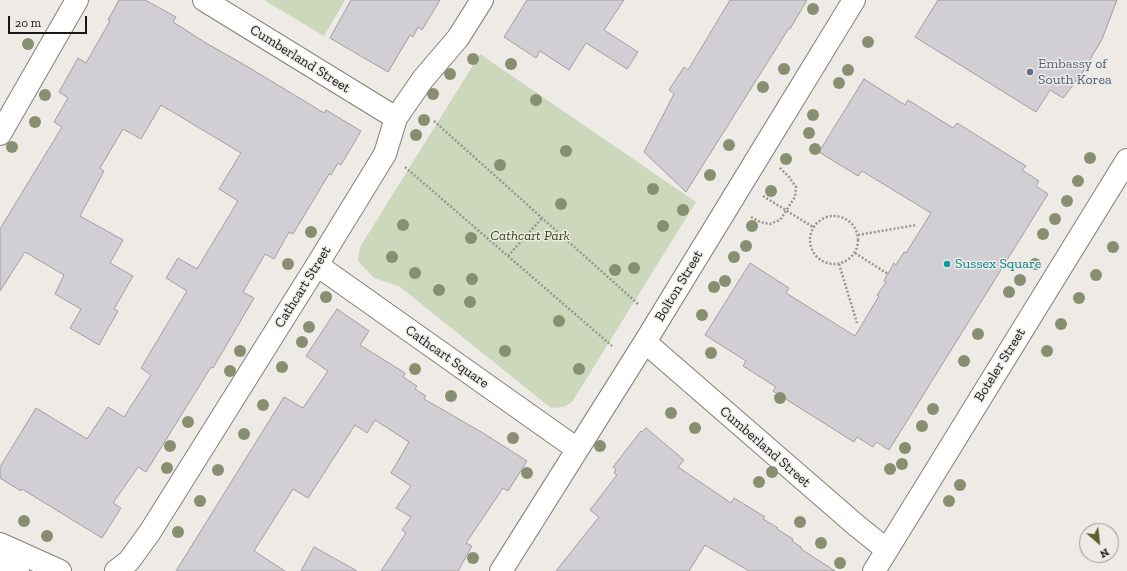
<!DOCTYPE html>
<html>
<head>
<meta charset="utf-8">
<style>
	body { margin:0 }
	#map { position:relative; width:1127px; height:571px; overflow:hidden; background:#eeebe6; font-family:"Zilla Slab",serif }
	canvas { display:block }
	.north { position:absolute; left:1079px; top:523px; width:40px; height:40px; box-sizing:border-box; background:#eeebe6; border:1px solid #999793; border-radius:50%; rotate:152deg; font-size:11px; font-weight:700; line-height:16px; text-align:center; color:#191817 }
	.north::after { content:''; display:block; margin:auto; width:14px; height:18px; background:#5d612f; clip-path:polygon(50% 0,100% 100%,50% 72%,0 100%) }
	.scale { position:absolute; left:8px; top:16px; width:79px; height:18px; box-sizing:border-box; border:2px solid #191817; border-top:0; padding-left:5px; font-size:12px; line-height:14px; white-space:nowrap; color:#191817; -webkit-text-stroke:3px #eeebe6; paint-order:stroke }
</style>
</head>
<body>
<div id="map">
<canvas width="1127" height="571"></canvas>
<div class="north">N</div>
<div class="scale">20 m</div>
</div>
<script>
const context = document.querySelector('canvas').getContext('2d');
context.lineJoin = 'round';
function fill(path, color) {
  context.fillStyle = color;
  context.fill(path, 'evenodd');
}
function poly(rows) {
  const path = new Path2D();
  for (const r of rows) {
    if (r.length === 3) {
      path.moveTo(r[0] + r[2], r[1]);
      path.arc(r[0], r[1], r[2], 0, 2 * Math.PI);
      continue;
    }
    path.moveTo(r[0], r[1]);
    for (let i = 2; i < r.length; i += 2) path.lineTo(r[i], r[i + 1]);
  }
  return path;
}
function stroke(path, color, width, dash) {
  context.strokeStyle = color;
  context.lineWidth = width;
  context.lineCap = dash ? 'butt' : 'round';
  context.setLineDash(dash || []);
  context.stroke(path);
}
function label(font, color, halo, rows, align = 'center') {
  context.font = font + ' "Zilla Slab",serif';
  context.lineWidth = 3;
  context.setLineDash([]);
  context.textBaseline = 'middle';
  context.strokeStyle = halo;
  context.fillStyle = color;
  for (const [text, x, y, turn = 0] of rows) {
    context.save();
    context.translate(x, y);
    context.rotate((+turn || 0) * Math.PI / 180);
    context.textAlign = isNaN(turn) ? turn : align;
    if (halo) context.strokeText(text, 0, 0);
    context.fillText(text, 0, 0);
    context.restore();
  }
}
fill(poly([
	[264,0,345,0,324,36],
	[480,54,696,202,572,402,564,407,551,408,399,286,374,278,358,261,360,247]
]), '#ccd7bb');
const building = poly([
	[119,0,145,0,176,17,173,22,206,43,248,67,324,113,326,110,361,131,341,165,338,163,331,175,329,174,293,234,289,232,274,259,265,254,243,292,254,298,213,368,211,367,146,472,138,467,113,503,121,508,102,538,22,489,21,491,0,478,0,467,36,408,87,439,108,407,124,417,151,375,141,368,187,291,166,278,178,258,197,269,238,201,219,189,241,153,161,105,141,139,123,129,100,168,104,171,80,216,123,240,110,263,133,276,114,309,118,311,99,345,70,328,81,309,55,294,64,275,25,252,0,291,0,229,62,127,54,122,68,98,59,92,78,58,86,63,110,21,108,20,119,0],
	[351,0,440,0,422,30,418,27,413,37,410,35,388,72,330,38,351,0],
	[527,0,624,0,604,30,638,52,627,69,586,43,569,70,540,51,536,58,504,37,527,0],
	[730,0,807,0,790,29,789,28,686,192,644,152,674,94,669,90,684,67,688,70,730,0],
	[938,0,1117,0,1102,39,1081,75,1063,98,1050,90,1036,112,915,37,938,0],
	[864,79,905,105,908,100,953,128,957,123,1026,166,1022,170,1039,181,1036,186,1048,194,889,450,876,442,873,447,857,437,854,442,773,391,776,387,743,366,746,361,705,335,750,263,789,288,786,293,855,336,879,296,877,295,886,282,884,281,894,263,896,265,904,252,906,253,931,213,862,171,858,176,819,152,864,79],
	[337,309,369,331,360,345,405,373,403,377,417,386,415,389,426,396,424,399,483,433,527,461,508,491,503,488,466,543,472,546,458,571,381,571,406,533,402,530,411,517,396,508,411,486,391,473,409,442,375,420,367,433,355,425,308,498,293,489,254,551,285,571,176,571,284,397,303,408,328,371,306,356,337,309],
	[646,428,684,460,678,467,731,503,734,498,765,517,763,519,778,528,777,529,793,539,792,541,801,547,801,549,835,571,749,571,705,545,689,571,556,571,599,517,590,510,617,475,614,473,616,469,613,467,641,431,642,432,646,428],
	[314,547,357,571,301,571,314,547]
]);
fill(building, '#d1cfd4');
stroke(building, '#a09ea3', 1);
const street = poly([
	[204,0,396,118],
	[0,134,77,0],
	[317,265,577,449],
	[645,342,857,526,887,550],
	[116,571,129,561,150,532,317,265,385,154,396,118,423,79,458,38,482,0],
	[501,571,645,342,854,0],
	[874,571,1127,160]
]);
const primary = poly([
	[0,544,60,571]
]);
const highway = poly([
	[0,558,18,571]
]);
stroke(street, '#827f7b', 24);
stroke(primary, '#827f7b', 24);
stroke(highway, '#827f7b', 24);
stroke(poly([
	[434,121,638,304],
	[405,167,612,346],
	[763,196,813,227],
	[834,240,24],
	[751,217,760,222,770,224,780,220,795,197,796,187,789,177,779,167],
	[858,235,916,225],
	[855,253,888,274],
	[508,256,542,218],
	[839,264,857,323]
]), '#989693', 2.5, [2, 2]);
stroke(street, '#fff', 22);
stroke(primary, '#fff', 22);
stroke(highway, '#fff', 22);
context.fillStyle = '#888f70';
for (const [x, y] of [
	[813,9],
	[868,42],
	[28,44],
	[473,59],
	[511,64],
	[784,69],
	[848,70],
	[450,74],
	[839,83],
	[763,87],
	[433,94],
	[45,95],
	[536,100],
	[813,115],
	[424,120],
	[35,122],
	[809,133],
	[416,135],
	[729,145],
	[12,147],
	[815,149],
	[566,151],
	[1090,158],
	[786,159],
	[500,165],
	[710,175],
	[1078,181],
	[653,189],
	[771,191],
	[1067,201],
	[561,204],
	[683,210],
	[1055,219],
	[403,225],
	[663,226],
	[752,226],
	[311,232],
	[1043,234],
	[471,238],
	[746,246],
	[1113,247],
	[392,257],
	[734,257],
	[288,264],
	[1035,264],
	[634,268],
	[615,270],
	[415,273],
	[1096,275],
	[472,279],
	[1020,280],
	[725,281],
	[714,287],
	[439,290],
	[1009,292],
	[326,297],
	[1079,298],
	[470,302],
	[702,315],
	[559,321],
	[1061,324],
	[309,327],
	[978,334],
	[302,342],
	[240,351],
	[505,351],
	[1047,351],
	[711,353],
	[964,361],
	[282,367],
	[415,369],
	[579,369],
	[230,371],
	[451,396],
	[780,398],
	[263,405],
	[933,409],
	[671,413],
	[188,422],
	[922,426],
	[695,428],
	[244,434],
	[513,438],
	[170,446],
	[600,446],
	[905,448],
	[902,464],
	[167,468],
	[890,469],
	[218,470],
	[772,472],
	[527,473],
	[759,482],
	[960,485],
	[200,501],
	[949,501],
	[24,521],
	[800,522],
	[178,532],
	[47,536],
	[821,543],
	[473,558],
	[840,563]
]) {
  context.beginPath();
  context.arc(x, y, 6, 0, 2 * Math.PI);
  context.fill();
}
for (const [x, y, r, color] of [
	[1030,72,4,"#5c6f8a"],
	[947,264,4,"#0f9aa8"]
]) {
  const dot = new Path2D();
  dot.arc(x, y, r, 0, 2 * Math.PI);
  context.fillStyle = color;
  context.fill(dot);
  stroke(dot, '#eeebe6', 1.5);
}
label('14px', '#191817', '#eeebe6', [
	["Cumberland Street",300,59,32],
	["Bolton Street",679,286,-59],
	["Cathcart Street",303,287,-58],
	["Cathcart Square",447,357,35],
	["Boteler Street",1000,365,-58],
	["Cumberland Street",765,447,41]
]);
label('14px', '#4e5e75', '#eeebe6', [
	["Embassy of",1038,64],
	["South Korea",1038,80]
], 'left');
label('italic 14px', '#354410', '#eeebe6', [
	["Cathcart Park",530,236]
]);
label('14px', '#0d838f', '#eeebe6', [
	["Sussex Square",955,264]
], 'left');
</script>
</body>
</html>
